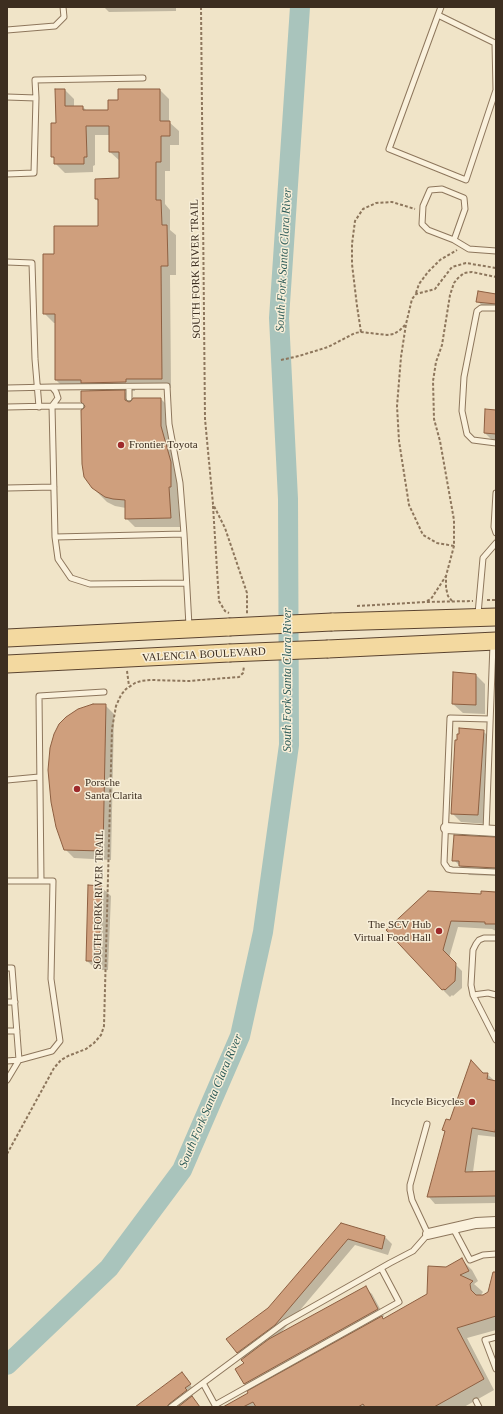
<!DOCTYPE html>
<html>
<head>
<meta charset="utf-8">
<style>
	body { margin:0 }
	#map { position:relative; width:503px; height:1414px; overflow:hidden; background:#f0e4c8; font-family:"Times New Roman",serif }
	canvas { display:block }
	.frame { position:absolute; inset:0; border:8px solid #3d2e20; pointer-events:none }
</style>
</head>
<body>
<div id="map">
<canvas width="503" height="1414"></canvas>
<div class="frame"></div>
</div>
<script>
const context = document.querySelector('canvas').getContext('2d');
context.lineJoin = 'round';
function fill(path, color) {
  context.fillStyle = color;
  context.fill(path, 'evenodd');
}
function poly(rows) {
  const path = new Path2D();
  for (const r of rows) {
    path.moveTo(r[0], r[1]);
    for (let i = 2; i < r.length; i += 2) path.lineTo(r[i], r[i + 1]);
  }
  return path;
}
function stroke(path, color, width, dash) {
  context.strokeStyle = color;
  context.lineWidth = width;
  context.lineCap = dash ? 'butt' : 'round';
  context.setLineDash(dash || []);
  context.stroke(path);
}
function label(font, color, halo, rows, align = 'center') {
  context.font = font + ' "Times New Roman",serif';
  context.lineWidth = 3;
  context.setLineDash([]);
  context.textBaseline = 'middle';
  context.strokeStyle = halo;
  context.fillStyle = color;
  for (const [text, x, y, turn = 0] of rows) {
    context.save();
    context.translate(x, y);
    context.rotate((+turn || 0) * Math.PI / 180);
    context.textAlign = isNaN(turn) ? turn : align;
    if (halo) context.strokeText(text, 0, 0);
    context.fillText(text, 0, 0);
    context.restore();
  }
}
fill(poly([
	[104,7,176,7,176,11,109,12],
	[65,90,74,99,74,107,83,107,87,111,109,111,119,101,160,90,169,99,169,122,179,131,179,145,170,145,170,171,165,171,165,204,170,210,170,230,176,235,176,275,170,275,171,388,135,388,135,391,124,391,133,400,161,399,170,408,170,436,180,496,178,496,180,527,135,527,126,518,126,508,115,506,107,502,89,484,85,409,91,392,88,389,65,389,56,380,56,323,54,323,44,313,55,255,99,227,99,202,96,199,120,179,120,161,110,152,110,135,95,135,95,165,93,166,93,172,65,173,55,163,55,160,52,156,57,124],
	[496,295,496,307,482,306,478,301],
	[496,411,496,442,494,442,485,433],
	[476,675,485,684,485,714,463,713,453,704],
	[105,705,114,714,111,860,74,858,65,849],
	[483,731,492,740,487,824,461,822,452,813],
	[496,838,496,876,469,875,454,860],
	[101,887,111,896,108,970,97,970,87,961],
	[496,893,496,931,492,929,458,927,449,958,462,971,462,988,453,996,452,995,450,997,443,990,388,930,482,895],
	[483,1074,487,1074,496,1082,496,1137,478,1135,473,1172,496,1172,496,1203,435,1204,429,1197,445,1132,443,1130],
	[341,1224,385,1237,392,1244,388,1255,355,1245,279,1335,365,1288,372,1294,384,1316,382,1318,384,1320,428,1295,446,1268,461,1259,472,1270,478,1281,474,1284,483,1292,480,1296,489,1293,489,1284,496,1283,496,1330,467,1338,494,1390,464,1407,232,1407,250,1393,251,1391,244,1384,236,1369,245,1363,244,1359,237,1353,269,1309],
	[182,1373,188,1379,186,1379,193,1389,194,1388,197,1391,192,1395,193,1397,192,1398,200,1407,136,1407]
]), '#0003');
stroke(poly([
	[7,1365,109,1268,182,1170,240,1036,263,932,289,745,288,499,279,318,300,7]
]), '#a9c4bc', 20);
const building = poly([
	[55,89,65,89,65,106,83,106,83,110,108,110,108,100,118,100,118,89,160,89,160,121,170,121,170,136,161,136,161,162,156,162,156,200,161,200,162,225,167,225,168,266,161,266,162,379,126,379,126,382,81,383,81,380,55,380,55,314,43,314,43,254,54,254,54,226,98,226,98,199,95,199,95,179,119,178,119,152,109,152,109,126,86,126,87,157,84,157,84,164,54,164,54,157,51,157,51,123,56,123,55,89],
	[478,291,496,294,496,304,476,302,478,291],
	[125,390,125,400,129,402,131,401,133,398,161,398,161,426,171,462,171,487,169,487,171,518,125,519,125,500,113,499,105,497,92,488,84,477,82,464,81,410,84,408,85,406,81,402,81,391,125,390],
	[485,409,496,410,496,434,484,433,485,409],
	[453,672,476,674,476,705,452,704,453,672],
	[93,704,106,704,103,851,64,850,56,827,51,802,48,770,50,748,54,734,59,724,66,717,78,709,93,704],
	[459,728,484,730,478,815,451,814,455,740,457,740,457,734,459,734,459,728],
	[454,835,496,837,496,868,459,866,459,861,452,861,454,835],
	[88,885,102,886,99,961,86,961,88,885],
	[428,891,481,894,481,891,496,892,496,924,485,924,485,922,451,921,443,950,456,963,455,981,445,990,444,989,442,990,386,930,428,891],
	[471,1060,483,1073,488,1073,487,1079,496,1081,496,1126,495,1132,472,1128,465,1172,496,1171,496,1196,427,1197,445,1131,442,1130,446,1119,450,1120,471,1060],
	[341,1223,385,1236,382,1249,348,1239,275,1325,237,1353,226,1339,268,1308,341,1223],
	[462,1258,469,1271,460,1275,473,1281,470,1284,471,1290,476,1295,483,1295,488,1292,493,1272,496,1272,496,1316,457,1328,484,1379,434,1407,365,1407,363,1404,358,1407,256,1407,253,1402,243,1407,223,1407,248,1393,247,1391,382,1316,383,1319,427,1294,428,1266,446,1267,462,1258],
	[366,1286,378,1309,244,1384,235,1369,244,1363,241,1360,269,1339,366,1286],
	[182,1372,191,1384,185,1388,187,1390,169,1404,167,1407,135,1407,182,1372],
	[192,1396,200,1407,178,1407,192,1396]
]);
fill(building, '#cf9f7d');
stroke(building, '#8d5f41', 1);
const lane = poly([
	[438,15,495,43,496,90,466,180,389,149,438,15,441,7],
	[7,30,55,26,64,17,63,7],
	[7,97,36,98,34,173,7,174],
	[36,98,35,80,143,78],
	[454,240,465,209,464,198,442,189,430,190,423,206,422,224,428,230,454,240,469,249,496,251],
	[7,262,32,263,35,359,39,407],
	[496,308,481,308,477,311,464,377,462,411,467,434,473,440,496,443],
	[52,387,167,386,169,424,180,483,184,534,55,537,52,406,81,406],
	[7,388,52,387,56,392,58,398,52,406,7,407],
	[129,398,129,387],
	[7,488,54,487],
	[496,493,494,527,496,533],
	[184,534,189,626],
	[55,537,58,559,71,578,90,584,186,583],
	[478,614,483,558,496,543],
	[490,719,450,718,444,863,448,869,452,870,496,872],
	[7,780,39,777],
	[486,831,493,644],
	[7,881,41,881,39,696,104,692],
	[496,938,484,938,479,940,476,944,473,950,471,985,473,995,496,1040],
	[7,968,12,968,19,1060,7,1061],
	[473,995,488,993,496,995],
	[7,1002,15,1002],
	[7,1031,17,1031],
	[7,1080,19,1060,52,1051,60,1041,51,979,53,881,41,881],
	[453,1228,470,1260,483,1255,496,1254],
	[381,1268,399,1302,215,1405,203,1383,284,1323,390,1263,413,1251,428,1234,412,1200,410,1190,410,1185,427,1124],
	[496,1337,485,1340,496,1369],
	[476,1401,479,1407],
	[171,1407,203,1383]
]);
const street = poly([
	[446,828,496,831],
	[428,1234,476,1223,496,1222]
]);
const primary = poly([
	[332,622,496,617],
	[7,638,229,627],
	[328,649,496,641],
	[7,664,229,653]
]);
stroke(lane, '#8d765c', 7);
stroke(street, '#8d765c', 12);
stroke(primary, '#5b4430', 19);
stroke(poly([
	[201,7,205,419,213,504,225,528,247,593,247,614],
	[416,293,419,284,428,272,440,260,457,250],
	[361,332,357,306,352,264,352,244,355,221,363,209,376,203,392,202,415,209],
	[281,360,299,356,328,347,355,333,361,332,387,335,394,334,400,330,405,325],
	[213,506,219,601,225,611,229,613],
	[454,546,437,543,423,535,409,505,399,441,397,406,401,357,406,324,412,299,416,294,435,289,452,267,466,263,496,268],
	[487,600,496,600],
	[427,601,431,599,446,576],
	[452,601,448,596,446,588,446,576,454,546,454,520,440,441,434,419,433,381,436,362,442,345,450,295,454,283,458,278,464,273,472,272,496,277],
	[357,606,426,602,473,601],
	[127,671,129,686],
	[7,1154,54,1068,61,1060,68,1056,86,1049,94,1043,101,1035,104,1026,112,729,116,706,121,695,126,689,135,683,141,681,151,680,189,681,239,677,243,673,244,666]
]), '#8d765c', 2, [3, 2]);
stroke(lane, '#faf1dc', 5);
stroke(street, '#faf1dc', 10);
stroke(primary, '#f3d9a0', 17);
const primaryBridge = poly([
	[229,627,332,622],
	[229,653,328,649]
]);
stroke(primaryBridge, '#5b4430', 19, []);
stroke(primaryBridge, '#f3d9a0', 17);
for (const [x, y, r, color] of [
	[121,445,4,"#9e2a2b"],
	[77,789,4,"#9e2a2b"],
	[439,931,4,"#9e2a2b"],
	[472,1102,4,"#9e2a2b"]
]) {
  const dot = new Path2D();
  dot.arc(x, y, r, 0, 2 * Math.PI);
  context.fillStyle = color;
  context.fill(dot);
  stroke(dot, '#f7eed8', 1.5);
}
label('11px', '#3d2e20', '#f7eed8', [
	["SOUTH FORK RIVER TRAIL",196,269,-91],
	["VALENCIA BOULEVARD",204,655,-3],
	["SOUTH FORK RIVER TRAIL",99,900,-89]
]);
label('11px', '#3d2e20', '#f7eed8', [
	["Frontier Toyota",129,445],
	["Porsche",85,783],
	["Santa Clarita",85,796],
	["The SCV Hub",431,925,"right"],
	["Virtual Food Hall",431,938,"right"],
	["Incycle Bicycles",464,1102,"right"]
], 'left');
label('italic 12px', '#2f5d5a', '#f7eed8', [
	["South Fork Santa Clara River",284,260,-87],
	["South Fork Santa Clara River",288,680,-90],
	["South Fork Santa Clara River",211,1101,-67]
]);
</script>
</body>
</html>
